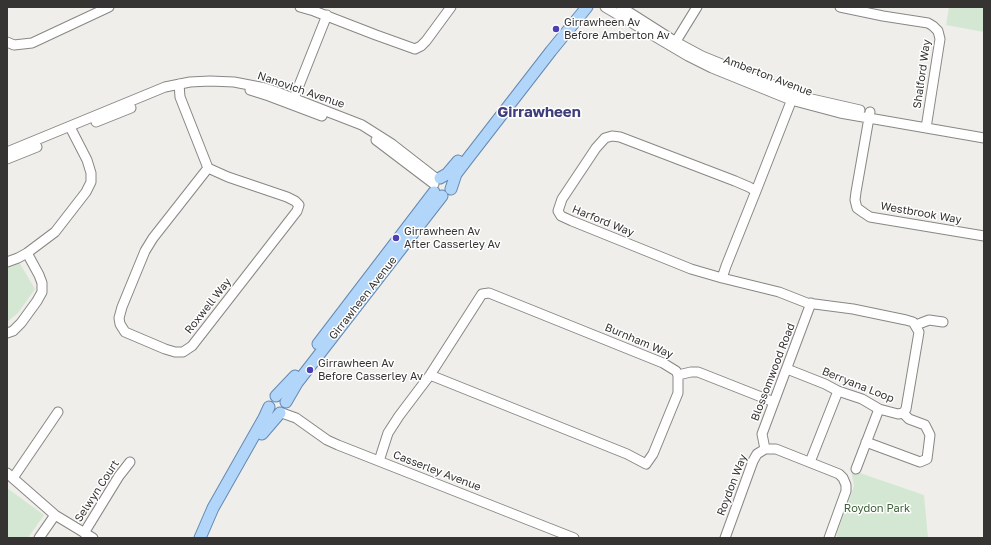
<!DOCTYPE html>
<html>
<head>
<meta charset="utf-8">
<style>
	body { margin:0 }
	#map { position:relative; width:991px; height:545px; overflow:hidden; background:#f0eeea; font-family:"Golos Text",sans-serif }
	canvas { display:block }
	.frame { position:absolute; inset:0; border:8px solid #353433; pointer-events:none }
</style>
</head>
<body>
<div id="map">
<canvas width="991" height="545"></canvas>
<div class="frame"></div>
</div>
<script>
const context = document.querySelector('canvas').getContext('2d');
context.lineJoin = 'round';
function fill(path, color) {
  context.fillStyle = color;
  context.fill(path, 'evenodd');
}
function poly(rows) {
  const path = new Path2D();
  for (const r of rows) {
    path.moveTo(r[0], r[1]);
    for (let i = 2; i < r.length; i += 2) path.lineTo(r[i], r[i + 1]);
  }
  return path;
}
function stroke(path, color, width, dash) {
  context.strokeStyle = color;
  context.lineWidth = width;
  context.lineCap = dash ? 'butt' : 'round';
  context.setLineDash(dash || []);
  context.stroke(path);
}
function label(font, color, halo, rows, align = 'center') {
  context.font = font + ' "Golos Text",sans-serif';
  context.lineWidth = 3;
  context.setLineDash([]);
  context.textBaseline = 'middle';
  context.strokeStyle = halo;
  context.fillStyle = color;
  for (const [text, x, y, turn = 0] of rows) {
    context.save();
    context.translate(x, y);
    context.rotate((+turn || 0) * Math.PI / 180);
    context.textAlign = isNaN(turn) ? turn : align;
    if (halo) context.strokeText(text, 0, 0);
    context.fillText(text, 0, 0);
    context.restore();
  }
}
fill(poly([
	[949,7,984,7,984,32,946,25],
	[19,262,35,289,18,313,7,322,7,265],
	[851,470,924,495,928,538,841,538,836,536,854,486],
	[7,488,44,515,28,538,7,538]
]), '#d4e7d2');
const minor = poly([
	[300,7,314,11,376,35,415,49,421,46,426,41,451,7],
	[605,7,688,56,712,68,791,100,840,113,984,138],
	[621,7,676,42,702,56,803,97,860,110],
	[840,7,883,16,928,23,933,26,938,31,940,39,926,128],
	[7,42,14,45,32,43,109,7],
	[673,46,697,7],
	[179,84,180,97,208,168,228,177,287,197,295,201,299,205,297,211,192,346,183,352,175,352,165,349,125,332,120,324,119,318,122,307,145,251,153,238,208,168],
	[250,90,269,96,322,116],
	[292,103,327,15],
	[870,112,856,192,855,200,857,208,864,213,870,217,984,236],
	[96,122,131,108],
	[376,140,434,184],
	[7,152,165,87,190,82,210,81,234,82,265,88,277,92,362,125,392,144,437,179],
	[7,159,37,147],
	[756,191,749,187,735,181,620,137,612,136,605,138,596,148,562,199,558,211,561,216,572,221,691,269,722,278,726,266,756,191,794,94],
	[7,262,18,258,27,253,55,232,86,192,91,182,91,173,87,160,70,127],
	[722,278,779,292,807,303,853,309,906,320,913,322,919,332,906,409,903,413,898,414,879,409,862,399,838,391,825,384,787,369],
	[916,325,929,320,943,322],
	[7,333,13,331,21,323,37,301,42,292,42,283,39,275,27,253],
	[678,375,691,372,698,372,774,402],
	[282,413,296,418,327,440,338,445,574,538],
	[866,442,920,462,927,459,930,435,925,425,909,419,903,413],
	[765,449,762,434,811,303],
	[379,461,388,433,399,416,430,375,482,294,489,293,663,363,676,371,678,375,678,393,653,454,646,464,627,454,430,375],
	[810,462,838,391],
	[856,469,879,409],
	[7,473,55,515,93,538],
	[13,478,58,412],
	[84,533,119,476,130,462],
	[39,538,55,515],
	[725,538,753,461,757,454,765,449,776,449,829,470,839,474,843,478,846,485,846,491,829,538]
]);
const major = poly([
	[440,178,447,174,458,161],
	[451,189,456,174,469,157,551,51,587,7],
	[318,344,434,192],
	[276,396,295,376],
	[286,402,297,383,442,196],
	[262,434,280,413],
	[200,538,213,508,264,418,269,407]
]);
stroke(minor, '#898784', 11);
stroke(major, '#648ab2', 13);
stroke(minor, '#fff', 9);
stroke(major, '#b2d5fa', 11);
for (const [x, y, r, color] of [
	[556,29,4,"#4c3fb6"],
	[396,238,4,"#4c3fb6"],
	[310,370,4,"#4c3fb6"]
]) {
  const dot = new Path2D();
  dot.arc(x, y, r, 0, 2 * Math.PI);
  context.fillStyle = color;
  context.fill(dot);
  stroke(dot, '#fff', 1.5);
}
label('11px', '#353433', '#fff', [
	["Girrawheen Av",564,23],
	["Before Amberton Av",564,36],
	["Girrawheen Av",404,232],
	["After Casserley Av",404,245],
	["Girrawheen Av",318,364],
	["Before Casserley Av",318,377]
], 'left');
label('11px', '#353433', '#fff', [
	["Shalford Way",922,74,-82],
	["Amberton Avenue",768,76,21],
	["Nanovich Avenue",301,90,19],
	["Westbrook Way",921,213,10],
	["Harford Way",603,221,22],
	["Girrawheen Avenue",363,298,-52],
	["Roxwell Way",208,306,-52],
	["Burnham Way",639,341,23],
	["Blossomwood Road",773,372,-69],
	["Berryana Loop",858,385,22],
	["Casserley Avenue",437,471,21],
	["Roydon Way",732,485,-69],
	["Selwyn Court",97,491,-57]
]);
label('11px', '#3d6239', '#fff', [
	["Roydon Park",877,509]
]);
label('bold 15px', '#3f3e7b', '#fff', [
	["Girrawheen",539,112]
]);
</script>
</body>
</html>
